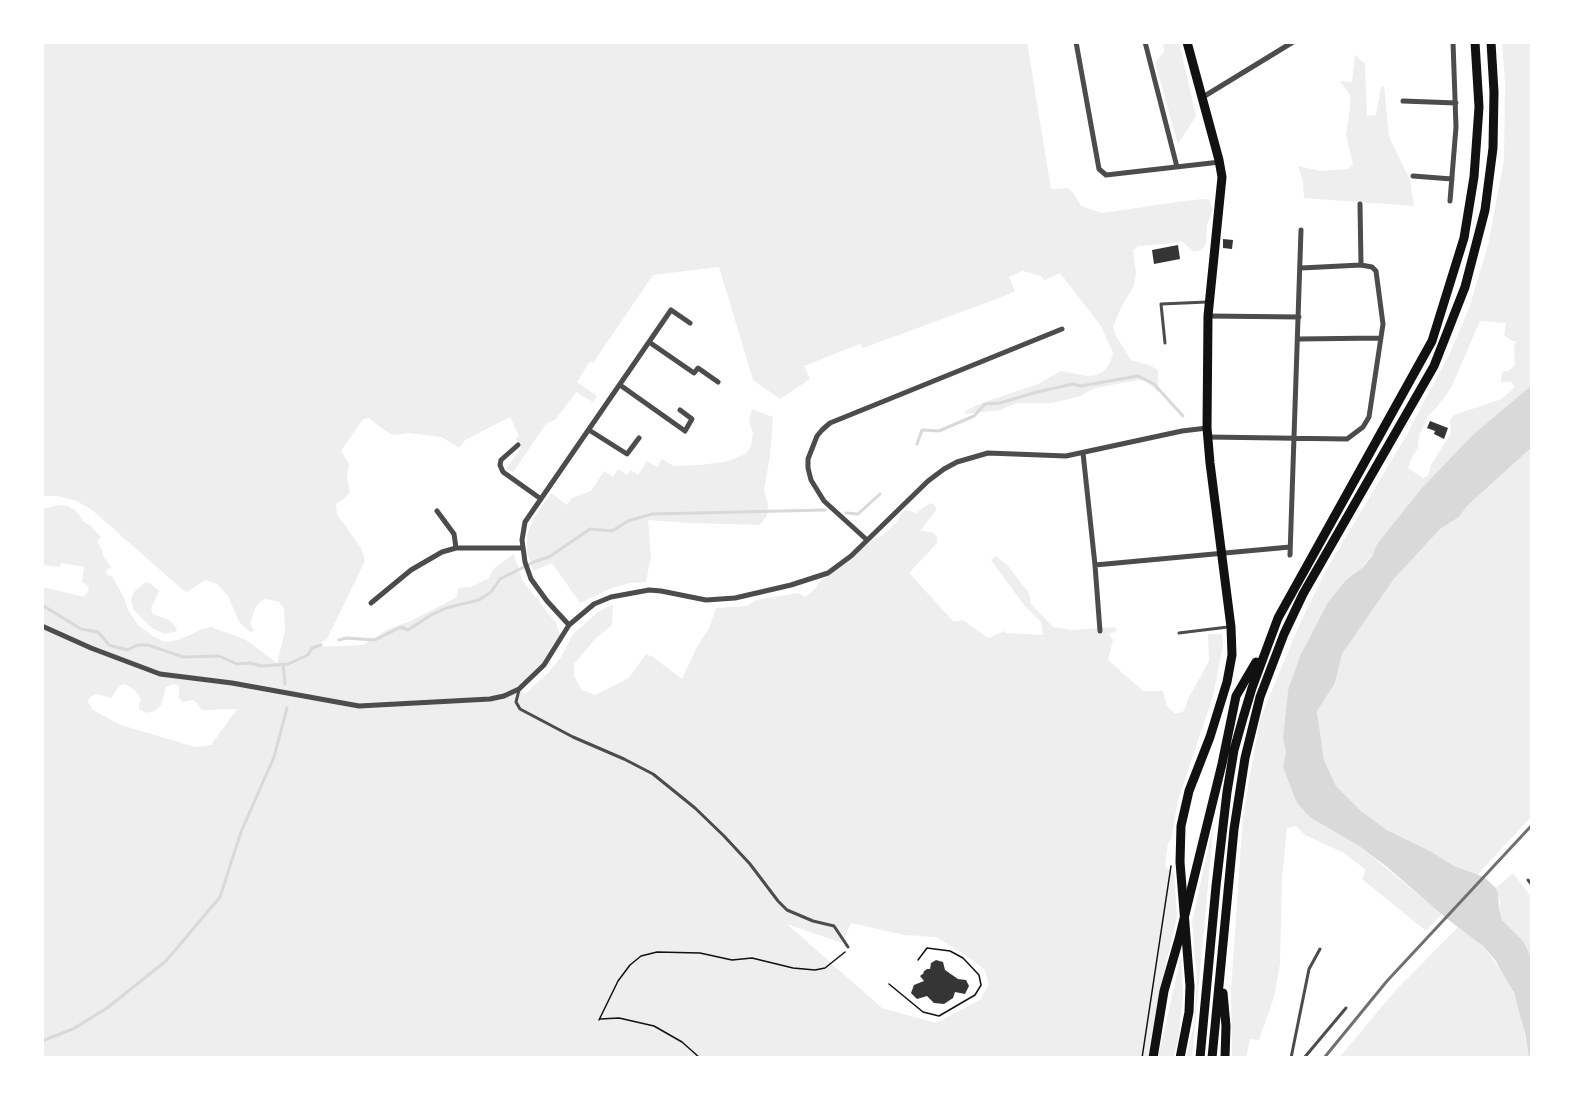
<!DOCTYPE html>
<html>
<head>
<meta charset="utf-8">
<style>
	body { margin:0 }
	#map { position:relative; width:1574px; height:1100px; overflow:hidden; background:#fff; font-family:Lato,sans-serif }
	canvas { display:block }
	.frame { position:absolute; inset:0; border:44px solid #fff; pointer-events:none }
</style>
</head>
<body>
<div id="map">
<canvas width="1574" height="1100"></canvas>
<div class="frame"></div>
</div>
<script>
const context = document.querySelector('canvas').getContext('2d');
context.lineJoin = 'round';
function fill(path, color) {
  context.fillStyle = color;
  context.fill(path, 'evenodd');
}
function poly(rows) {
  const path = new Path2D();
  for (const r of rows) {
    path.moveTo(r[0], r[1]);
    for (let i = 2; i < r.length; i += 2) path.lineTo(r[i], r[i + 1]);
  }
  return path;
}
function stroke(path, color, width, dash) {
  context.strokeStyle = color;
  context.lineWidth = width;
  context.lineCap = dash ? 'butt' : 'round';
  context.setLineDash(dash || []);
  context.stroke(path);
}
fill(poly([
	[42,42,1027,42,1051,189,1068,188,1075,195,1081,206,1102,213,1184,201,1204,199,1209,200,1213,210,1207,225,1206,244,1201,250,1194,252,1183,242,1139,246,1133,250,1136,273,1134,285,1120,310,1113,327,1116,336,1131,360,1149,365,1158,370,1158,392,1146,381,1139,380,1095,388,1078,397,1052,403,1017,403,1000,410,964,414,967,410,982,403,1038,384,1061,371,1088,376,1097,375,1104,371,1110,363,1113,353,1101,326,1060,273,1045,280,1041,276,1023,271,1009,277,1015,291,1002,297,863,348,860,344,804,366,810,379,780,399,753,380,719,267,653,275,593,363,590,361,577,382,597,396,593,402,576,392,556,419,546,424,513,472,506,469,521,448,516,439,519,436,510,417,465,440,459,448,442,437,409,433,394,435,385,431,369,418,363,419,341,451,349,464,347,478,350,492,346,497,336,504,337,514,361,548,365,561,327,639,313,647,363,645,388,629,411,621,457,597,458,588,471,587,489,578,493,569,514,554,522,580,556,623,561,638,555,650,520,689,525,694,549,672,561,657,573,634,598,612,613,604,612,625,596,638,574,664,574,676,582,690,595,695,629,678,646,654,653,657,682,679,697,647,709,628,716,608,747,606,756,600,798,593,805,597,816,588,818,583,871,541,883,535,896,523,902,512,906,510,916,513,930,503,935,505,936,510,921,530,933,533,937,537,937,543,909,573,954,622,963,620,985,636,989,638,1004,631,1006,633,1043,635,1041,622,1024,605,991,560,996,556,1008,566,1029,593,1031,604,1053,627,1071,630,1115,627,1117,631,1109,634,1113,640,1108,660,1143,691,1163,691,1167,706,1175,714,1184,711,1188,699,1209,661,1208,634,1222,634,1223,645,1213,696,1178,800,1171,840,1168,843,1165,866,1174,874,1177,916,1163,978,1149,1058,42,1058,42,587,84,597,89,590,88,586,82,582,84,567,61,563,60,567,42,565,42,509,58,505,68,506,76,511,84,522,91,526,101,537,97,541,103,553,102,554,111,567,106,571,107,575,112,576,124,598,128,610,139,626,154,637,163,641,170,642,181,639,202,629,211,627,246,640,277,663,285,631,284,608,279,602,266,599,261,601,255,608,250,624,254,630,252,632,249,631,239,622,228,596,217,584,205,580,187,592,183,590,92,510,77,501,58,496,42,496],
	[125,684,135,690,141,699,139,704,139,709,146,713,155,711,161,705,166,687,173,684,179,685,179,698,183,702,194,700,202,710,237,709,211,745,195,747,121,725,93,710,88,702,90,697,96,694,111,698,120,685],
	[851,923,904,935,936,937,968,957,984,969,989,984,980,1000,936,1023,882,1008,787,924,842,943],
	[1162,42,1179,42,1196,116,1178,144,1155,63,1165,51],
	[1502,42,1532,42,1532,386,1421,489,1377,544,1372,555,1363,566,1346,580,1328,602,1300,656,1288,690,1283,738,1286,753,1284,767,1311,818,1359,846,1442,914,1426,931,1362,879,1366,870,1344,853,1305,835,1296,826,1287,828,1282,879,1280,964,1274,997,1259,1040,1250,1039,1246,1058,1232,1058,1231,990,1243,815,1260,719,1298,628,1325,572,1406,436,1450,353,1469,308,1488,245,1504,160,1505,83],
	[1480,321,1506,323,1504,335,1512,341,1516,341,1514,347,1515,365,1510,370,1502,372,1501,382,1511,382,1515,387,1502,399,1454,415,1450,420,1451,433,1431,465,1428,476,1423,478,1408,468,1412,457,1418,448,1419,436,1428,416,1436,408,1451,388],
	[1355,55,1365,64,1367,116,1376,115,1381,87,1384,86,1389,137,1410,180,1414,206,1304,198,1303,182,1298,166,1321,171,1348,169,1353,164,1346,135,1350,108,1350,95,1340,81,1352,82],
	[752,409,773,417,770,456,764,490,768,504,767,516,760,525,690,523,648,520,651,556,646,582,630,583,612,588,580,603,552,563,533,571,527,552,527,535,534,517,551,493,567,505,572,498,591,491,604,471,613,477,618,469,627,475,631,470,638,475,647,461,657,467,662,459,674,466,701,465,728,461,746,454,751,446,753,433,749,421],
	[1532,447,1532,816,1477,875,1454,866,1430,851,1387,830,1361,811,1336,786,1324,760,1317,710,1335,683,1342,654,1394,579,1440,529,1459,517,1467,506],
	[146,582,151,584,159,591,151,608,153,614,169,620,175,626,177,630,175,632,164,634,152,628,134,610,131,600,134,592],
	[1214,821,1192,1058,1186,1058,1194,1024,1197,982,1192,922],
	[1513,873,1532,898,1532,959,1523,941,1502,920,1499,909,1500,901,1496,888],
	[1458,927,1483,946,1507,979,1520,1010,1529,1058,1339,1058,1395,991],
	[1181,956,1183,995,1178,1041,1173,1058,1158,1058]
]), '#eee');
fill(poly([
	[1532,385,1532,447,1467,506,1459,517,1440,529,1394,579,1342,654,1335,683,1317,711,1324,760,1336,786,1361,811,1387,830,1430,851,1454,866,1484,877,1496,888,1498,893,1499,909,1502,920,1523,941,1532,959,1532,1058,1529,1058,1525,1033,1514,993,1495,960,1483,946,1446,918,1387,867,1359,846,1311,818,1297,803,1283,767,1286,753,1283,738,1288,690,1300,656,1328,602,1346,580,1364,566,1372,556,1377,544,1421,489,1473,435]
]), '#d9d9d9');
stroke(poly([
	[917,444,922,430,939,431,974,416,985,404,1000,403,1037,392,1073,384,1081,386,1138,376,1154,384,1183,416],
	[846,513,858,514,880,494],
	[42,605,81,629,98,632,109,645,127,650,138,645,148,645,183,657,219,656,237,664,250,663,261,666,288,664,308,655,312,648,321,645],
	[339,640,346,638,375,640,401,627,408,630,431,615,446,608,479,600,491,592,500,579,536,561,549,557,590,529,612,531,628,521,652,514,825,510],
	[283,665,285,684],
	[42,1041,73,1029,107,1008,166,961,220,897,241,832,274,757,287,708]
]), '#d9d9d9', 3);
fill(poly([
	[1223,239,1233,240,1232,249,1223,248],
	[1178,245,1180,259,1154,264,1152,250],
	[1430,421,1448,428,1444,439,1434,434,1435,431,1427,428],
	[936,960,943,962,945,970,958,979,966,980,969,986,965,994,955,992,953,998,944,1004,934,1003,927,996,917,999,911,993,914,985,924,981,920,976,924,973,923,972,927,969,930,969,931,963]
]), '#353535');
stroke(poly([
	[889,984,923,1012,939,1016,975,995,981,985,979,975,963,958,950,951,927,948,918,960],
	[600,1019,619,1018,654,1026,682,1042,700,1058],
	[599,1020,618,981,630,965,641,956,657,952,700,953,732,960,752,958,793,968,815,970,825,968,845,952],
	[1142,1058,1171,866]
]), '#111', 1.5);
stroke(poly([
	[1165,343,1161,304,1207,302],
	[1179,633,1228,627],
	[519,690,516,702,520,709,573,737,624,759,653,774,695,808,724,836,750,864,778,901,787,910,813,921,834,926,848,947],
	[1528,880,1532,885],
	[1291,1058,1309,969,1320,949],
	[1304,1058,1346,1008]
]), '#4c4c4c', 3);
stroke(poly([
	[1076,42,1099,169,1106,175,1220,162],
	[1145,42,1177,167],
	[1203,97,1293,42],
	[1403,101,1456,103],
	[1413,176,1452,179],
	[1450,201,1456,127,1453,42],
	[1360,204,1361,265],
	[1208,316,1299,317],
	[1299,339,1381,338],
	[649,342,694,373,698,368,718,382],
	[620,385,685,431,692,419,680,410],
	[589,430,627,454,639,438],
	[1207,437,1347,439,1363,427,1369,417,1383,324,1376,271,1372,267,1361,265,1301,268],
	[518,445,501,460,500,465,503,472,541,499],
	[1083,453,1095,565,1100,631],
	[437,511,454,534,456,548],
	[867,540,824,501,811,480,808,468,808,459,817,436,822,430,830,423,1062,329],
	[1290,555,1301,230],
	[1095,565,1290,547],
	[371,603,411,570,442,552,456,548,523,548],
	[569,625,547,601,531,579,525,562,522,540,525,522,671,310,690,323],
	[42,626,91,648,160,674,232,683,359,706,490,699,504,696,519,689,544,665,569,625,594,604,611,597,649,590,661,591,706,600,735,598,791,585,828,573,851,556,928,481,944,469,957,462,988,453,1066,456,1182,431,1207,428]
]), '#4c4c4c', 5);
stroke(poly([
	[1180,1058,1189,1012,1190,986,1180,862,1181,826,1189,791,1210,737,1227,682,1232,655,1231,627,1210,463,1207,428,1208,316,1222,177,1219,160,1187,42]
]), '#111', 9);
stroke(poly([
	[1223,993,1226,1026,1225,1058],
	[1153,1058,1164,991,1179,939,1222,764,1236,696,1256,662],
	[1200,1058,1216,886,1227,792,1234,750,1243,718,1252,688,1278,618,1432,341,1464,238,1474,177,1479,107,1475,42],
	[1212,1058,1234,829,1245,758,1260,697,1284,634,1303,594,1434,366,1465,287,1485,210,1493,148,1494,92,1491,42]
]), '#111', 9);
stroke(poly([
	[1324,1058,1387,981,1532,825]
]), '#707070', 3);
</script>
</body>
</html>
